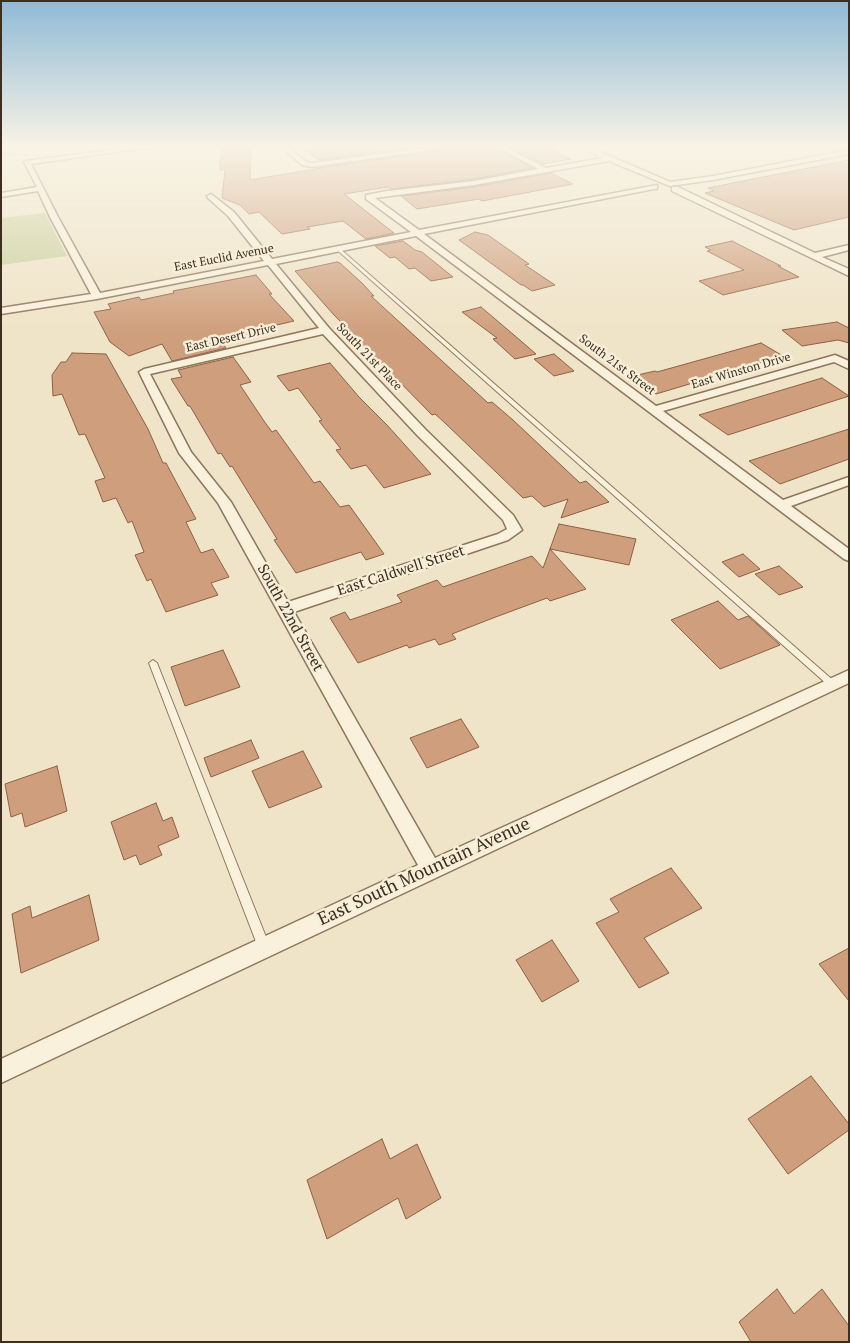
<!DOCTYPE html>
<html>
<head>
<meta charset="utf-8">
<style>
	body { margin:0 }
	#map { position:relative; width:850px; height:1343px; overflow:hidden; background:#f0e4c8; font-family:"PT Serif",serif }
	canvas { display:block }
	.frame { position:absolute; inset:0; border:2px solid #3d2e20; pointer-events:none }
</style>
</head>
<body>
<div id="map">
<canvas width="850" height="1343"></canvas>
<div class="frame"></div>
</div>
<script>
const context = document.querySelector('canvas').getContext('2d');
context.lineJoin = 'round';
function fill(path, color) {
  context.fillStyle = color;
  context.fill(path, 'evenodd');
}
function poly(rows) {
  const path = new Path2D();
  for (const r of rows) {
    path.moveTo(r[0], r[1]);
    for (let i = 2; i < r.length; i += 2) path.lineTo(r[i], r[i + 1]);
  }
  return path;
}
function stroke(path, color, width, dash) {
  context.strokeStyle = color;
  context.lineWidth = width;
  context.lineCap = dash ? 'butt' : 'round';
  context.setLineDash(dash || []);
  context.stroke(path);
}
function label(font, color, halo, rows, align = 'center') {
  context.font = font + ' "PT Serif",serif';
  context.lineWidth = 5;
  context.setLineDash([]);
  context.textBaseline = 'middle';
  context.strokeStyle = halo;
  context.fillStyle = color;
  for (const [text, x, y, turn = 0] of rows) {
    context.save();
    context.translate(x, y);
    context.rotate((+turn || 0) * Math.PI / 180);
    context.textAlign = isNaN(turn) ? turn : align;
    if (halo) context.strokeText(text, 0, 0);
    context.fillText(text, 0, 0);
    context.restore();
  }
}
fill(poly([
	[1,145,35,145,25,151,18,152,19,155,16,156,1,157],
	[45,213,67,256,1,265,1,218]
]), '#c9cf9b');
const building = poly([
	[222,145,251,145,250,180,327,167,465,147,467,145,491,145,532,168,474,179,391,189,388,187,344,194,394,233,366,239,343,221,307,227,310,229,282,234,259,212,249,214,240,205,222,198,225,170,220,170,222,145],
	[339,145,432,145,319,160,305,150,339,145],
	[505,145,544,145,571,159,542,164,505,145],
	[849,160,849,217,794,230,705,193,714,191,708,188,849,160],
	[551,173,573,184,482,201,479,199,417,209,401,196,474,187,551,173],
	[475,232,488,235,529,264,525,265,555,285,532,291,523,285,521,285,459,240,475,232],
	[403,241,415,250,422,252,453,277,431,281,415,268,409,269,395,257,390,258,375,246,403,241],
	[732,241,781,266,778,266,799,277,723,295,699,281,744,270,707,251,711,250,705,247,732,241],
	[337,262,340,263,362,283,374,296,371,296,488,403,492,402,513,420,580,483,586,481,609,502,561,518,568,499,544,507,532,496,523,498,445,423,435,414,432,415,334,315,295,271,337,262],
	[256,275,272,294,269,294,294,321,247,332,250,336,222,342,226,348,172,361,162,344,129,356,110,342,94,312,111,309,108,304,139,297,141,300,174,293,173,291,256,275],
	[481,307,514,335,536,354,515,359,493,339,497,338,462,312,481,307],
	[837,322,849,328,849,343,838,340,802,346,782,330,837,322],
	[761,343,783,356,656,394,633,376,655,371,657,372,761,343],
	[72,353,106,354,148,429,163,463,166,463,196,519,186,522,201,553,213,549,229,577,211,583,218,595,166,612,151,579,147,581,135,555,144,552,132,521,128,523,116,498,103,502,95,481,105,478,85,434,79,435,62,394,53,396,52,375,61,362,66,362,72,353],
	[554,354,574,371,554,376,534,359,554,354],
	[233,357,251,382,240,385,264,421,272,432,276,430,314,483,320,481,340,507,349,505,384,554,366,560,361,552,296,573,274,540,277,539,232,466,230,467,221,453,218,454,190,406,188,406,171,379,182,377,178,370,233,357],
	[330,363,359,397,387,425,431,474,384,488,366,465,351,469,336,450,341,449,319,421,322,420,298,388,289,391,277,376,330,363],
	[822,378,849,396,728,435,699,415,822,378],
	[849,429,849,459,780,484,749,461,849,429],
	[559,524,636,539,629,565,550,549,559,524],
	[550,549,586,589,550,601,547,598,493,618,452,634,456,639,439,645,435,639,409,648,407,645,358,663,330,618,345,612,350,620,402,602,397,595,437,580,443,587,532,556,543,568,550,549],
	[743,554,760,569,739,577,722,562,743,554],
	[779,566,803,587,779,595,755,574,779,566],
	[718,601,738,620,748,616,780,645,720,669,671,620,718,601],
	[223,650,240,687,185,706,171,667,223,650],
	[461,719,479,747,427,768,410,738,461,719],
	[251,740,259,758,211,777,204,758,251,740],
	[303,751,322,787,269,808,252,771,303,751],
	[57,766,67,811,25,827,22,813,11,817,5,784,57,766],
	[156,803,163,821,172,817,179,837,158,846,162,855,140,865,136,855,124,860,111,822,156,803],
	[671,868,702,908,644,938,669,973,639,988,596,923,619,912,610,899,671,868],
	[89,895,99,940,21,973,12,914,30,906,32,918,89,895],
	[552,940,579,981,542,1002,516,960,552,940],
	[849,948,849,1001,819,964,849,948],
	[811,1076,849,1124,849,1130,788,1174,748,1119,811,1076],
	[382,1139,390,1159,417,1144,441,1198,406,1219,398,1198,327,1239,307,1180,382,1139],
	[777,1289,794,1314,822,1289,849,1326,849,1342,751,1342,739,1322,777,1289]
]);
fill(building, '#cf9f7d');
stroke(building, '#8d5f41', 1);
const lane = poly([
	[338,247,835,682,836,684,835,686,829,686,336,249,336,247,338,247],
	[153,660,157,663,270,947,268,951,264,953,260,951,258,947,149,663,153,660]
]);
const street = poly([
	[147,145,167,145,31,164,58,217,100,293,264,261,228,216,208,198,207,196,211,194,234,212,272,259,411,232,366,199,366,195,387,191,474,181,538,169,493,145,501,145,546,168,602,158,575,145,584,145,670,182,713,176,849,150,849,154,713,180,670,186,609,161,474,185,375,198,419,230,657,185,657,189,654,189,424,234,656,406,835,355,849,361,849,369,834,362,663,411,783,500,849,477,849,485,791,506,849,549,849,561,844,559,416,236,276,264,329,328,425,429,513,515,522,530,508,540,294,612,435,858,849,670,849,683,1,1083,1,1059,418,865,218,503,179,453,139,372,144,369,319,328,268,265,97,299,1,314,1,308,91,294,50,217,38,191,1,197,1,193,37,187,24,162,25,161,147,145],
	[323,334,417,435,503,520,507,529,498,534,288,602,231,502,191,452,150,374,323,334],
	[279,145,286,145,306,162,312,163,447,145,465,145,312,167,302,165,279,145],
	[672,187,678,187,815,253,849,245,849,250,822,257,849,269,849,276,672,191,672,187]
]);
stroke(lane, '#8d765c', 2);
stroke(street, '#8d765c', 3);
fill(lane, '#faf1dc');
fill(street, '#faf1dc');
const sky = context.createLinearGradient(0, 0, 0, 333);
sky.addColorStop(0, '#8fbad6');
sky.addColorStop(0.44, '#f8f3e6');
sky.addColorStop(1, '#f8f3e600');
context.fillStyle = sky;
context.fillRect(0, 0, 850, 333);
label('12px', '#3d2e20', '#f7eed8', [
	["East Euclid Avenue",224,258,-11],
	["East Desert Drive",231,338,-13],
	["South 21st Place",369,357,46],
	["South 21st Street",617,365,37],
	["East Winston Drive",741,371,-16]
]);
label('15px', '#3d2e20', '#f7eed8', [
	["East Caldwell Street",401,571,-18],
	["South 22nd Street",290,618,61]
]);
label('18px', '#3d2e20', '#f7eed8', [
	["East South Mountain Avenue",424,872,-25]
]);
</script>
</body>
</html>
